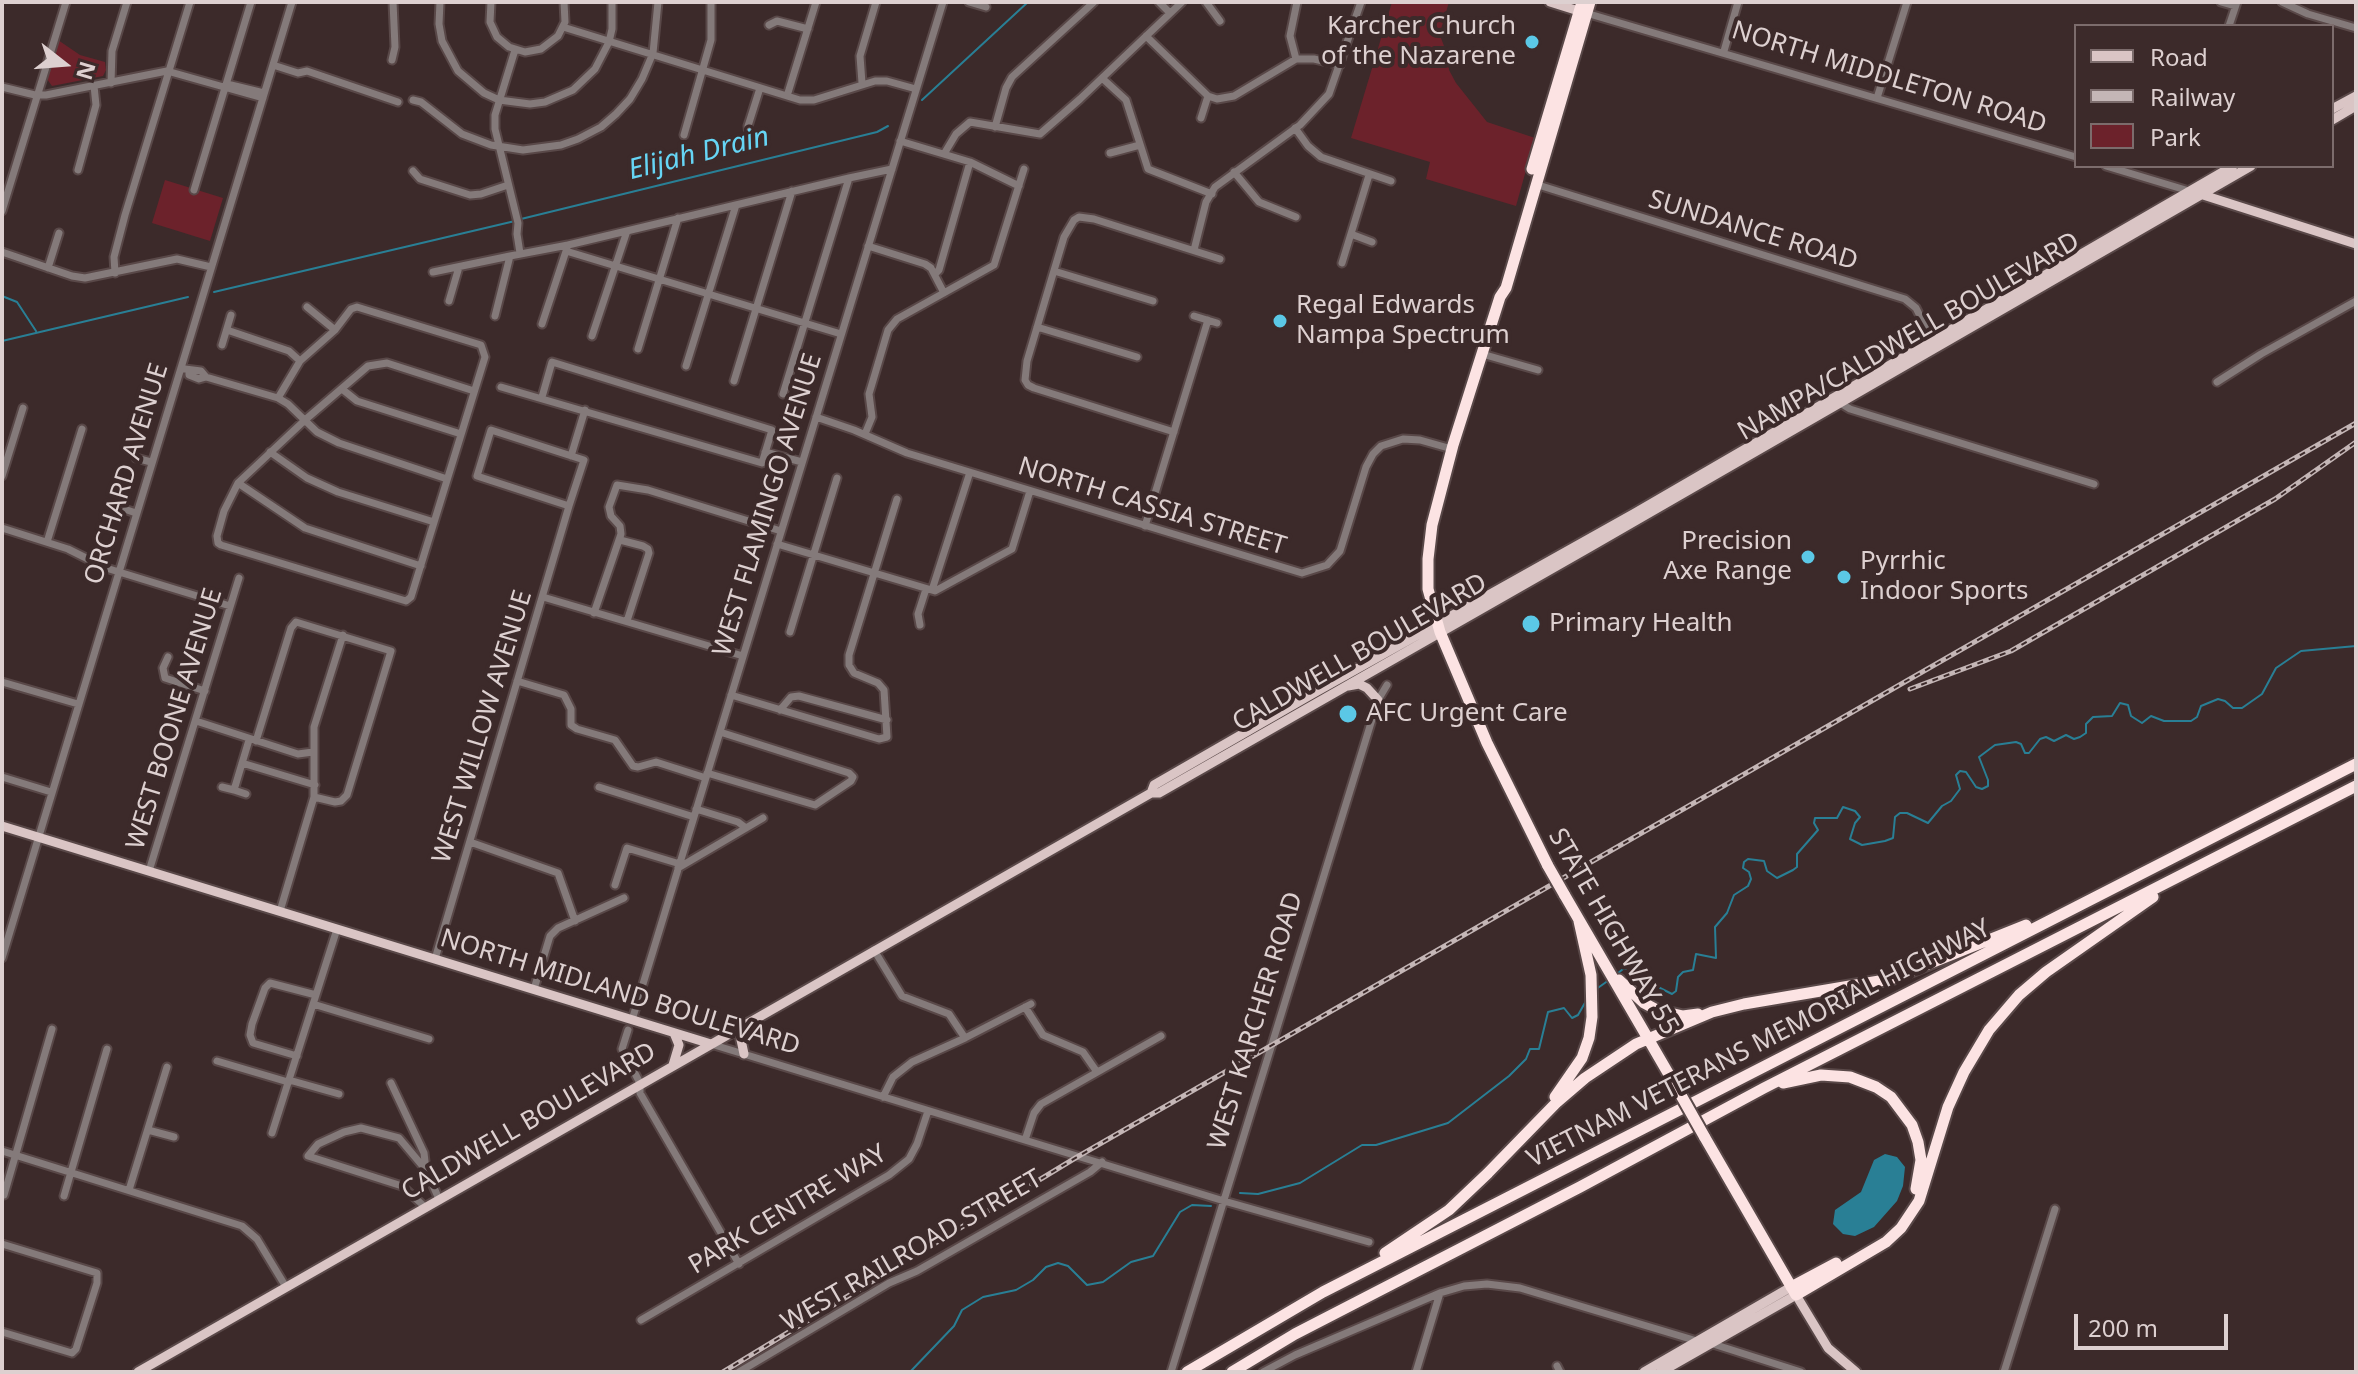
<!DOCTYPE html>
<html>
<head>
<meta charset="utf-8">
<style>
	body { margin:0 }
	#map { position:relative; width:2358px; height:1374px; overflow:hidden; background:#3c2a2a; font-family:"Noto Sans",sans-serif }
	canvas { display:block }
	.frame { position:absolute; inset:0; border:4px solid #ddd0d0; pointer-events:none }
	.legend { position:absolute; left:2074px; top:24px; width:260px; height:144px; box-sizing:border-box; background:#3c2a2a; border:2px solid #7c6c6c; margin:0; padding:10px 14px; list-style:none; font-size:24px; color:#ddd0d0 }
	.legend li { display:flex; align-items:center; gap:16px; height:40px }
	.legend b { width:40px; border:2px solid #7c6c6c }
	.north { position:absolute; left:24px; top:24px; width:80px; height:80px; -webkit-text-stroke:6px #3c2a2a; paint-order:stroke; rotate:107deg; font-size:22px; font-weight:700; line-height:32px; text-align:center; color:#ddd0d0 }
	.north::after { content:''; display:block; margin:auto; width:28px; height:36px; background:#ddd0d0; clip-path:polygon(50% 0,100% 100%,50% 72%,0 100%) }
	.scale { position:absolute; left:2074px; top:1314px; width:154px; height:36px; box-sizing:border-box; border:4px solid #ddd0d0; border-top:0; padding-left:10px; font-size:24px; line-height:28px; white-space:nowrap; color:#ddd0d0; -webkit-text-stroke:6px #3c2a2a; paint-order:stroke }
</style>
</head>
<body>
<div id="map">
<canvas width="2358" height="1374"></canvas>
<div class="frame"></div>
<ul class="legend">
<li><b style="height:10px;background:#dac5c5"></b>Road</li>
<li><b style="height:10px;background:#c4b6b6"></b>Railway</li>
<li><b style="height:22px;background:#6c222b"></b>Park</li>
</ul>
<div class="north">N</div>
<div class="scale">200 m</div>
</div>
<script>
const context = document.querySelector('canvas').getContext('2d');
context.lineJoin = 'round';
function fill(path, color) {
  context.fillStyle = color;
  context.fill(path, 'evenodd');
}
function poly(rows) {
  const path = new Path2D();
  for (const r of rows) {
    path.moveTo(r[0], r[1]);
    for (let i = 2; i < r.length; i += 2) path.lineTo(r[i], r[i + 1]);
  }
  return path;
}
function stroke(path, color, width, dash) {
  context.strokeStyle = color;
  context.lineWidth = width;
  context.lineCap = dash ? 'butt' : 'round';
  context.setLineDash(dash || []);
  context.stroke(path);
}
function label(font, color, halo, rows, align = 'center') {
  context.font = font + ' "Noto Sans",sans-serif';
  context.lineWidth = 8;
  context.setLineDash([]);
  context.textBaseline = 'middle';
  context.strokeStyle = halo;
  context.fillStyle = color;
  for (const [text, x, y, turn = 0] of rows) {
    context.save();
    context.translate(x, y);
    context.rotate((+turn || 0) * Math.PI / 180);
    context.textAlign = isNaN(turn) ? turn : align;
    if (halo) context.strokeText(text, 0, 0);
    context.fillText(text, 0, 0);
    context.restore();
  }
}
fill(poly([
	[1392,2,1449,2,1441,29,1441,38,1448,57,1449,70,1456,83,1487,122,1535,138,1516,206,1426,179,1430,162,1351,138],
	[58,40,80,55,105,62,106,70,103,76,52,86,47,79],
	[165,180,223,198,210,241,152,223]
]), '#6c222b');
fill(poly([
	[1885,1154,1897,1157,1905,1167,1903,1186,1897,1201,1874,1227,1855,1236,1843,1234,1833,1224,1835,1210,1861,1192,1874,1160]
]), '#297f95');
stroke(poly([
	[922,100,1028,2],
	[521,219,877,132,888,126],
	[214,292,515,221],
	[2,296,17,302,36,331],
	[2,341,188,297],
	[1617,974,1623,969,1639,969,1644,971,1646,981,1672,994,1676,991,1678,977,1683,972,1693,970,1696,954,1716,958,1715,927,1727,913,1734,895,1748,886,1751,879,1749,872,1743,868,1744,862,1748,859,1764,861,1767,871,1777,878,1793,870,1797,867,1797,854,1818,830,1814,823,1815,818,1837,818,1843,807,1855,811,1860,817,1855,823,1850,839,1862,845,1885,841,1893,838,1895,817,1900,813,1907,813,1928,823,1942,806,1951,801,1960,789,1956,775,1960,771,1966,772,1976,787,1982,789,1988,786,1988,780,1979,757,1995,745,2016,742,2021,744,2025,753,2029,753,2040,739,2046,737,2054,741,2066,735,2074,739,2080,737,2086,733,2086,724,2093,717,2112,716,2120,703,2128,705,2131,716,2142,723,2151,716,2164,721,2191,721,2197,717,2201,706,2218,699,2225,701,2233,708,2242,708,2262,694,2276,668,2301,651,2356,646],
	[1595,990,1609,980],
	[1240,1193,1258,1194,1300,1183,1362,1145,1376,1145,1448,1123,1509,1076,1526,1059,1530,1049,1539,1049,1548,1012,1564,1008,1572,1018,1578,1015,1586,1001],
	[910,1372,954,1326,962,1310,983,1297,1016,1290,1033,1280,1046,1267,1058,1263,1068,1266,1087,1285,1103,1282,1131,1262,1153,1256,1180,1212,1192,1205,1211,1206]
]), '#297f95', 2);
const minor = poly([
	[440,2,439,24,442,41,458,71,484,93,499,100,530,104,545,102,573,90,595,69,609,42,612,29,612,2],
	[491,2,490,22,497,37,509,47,525,52,541,49,558,36,565,22,564,2],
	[969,2,986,7],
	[1159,2,1170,13],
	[1206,2,1220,21],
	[2221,2,2235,6],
	[2282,2,2308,14,2356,28],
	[1586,13,2076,157],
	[769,25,777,21,808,29],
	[2229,26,2237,2],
	[563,27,800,100,814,100,875,81,887,81,916,89],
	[1146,36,1208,96,1217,99,1234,96,1296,59,1314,59,1340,65],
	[515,50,495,115,495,129,518,223,517,234,520,253],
	[1724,51,1738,2],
	[1296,59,1290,36,1297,2],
	[392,60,395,47,393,2],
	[273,65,298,73,307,71,398,102],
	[1102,78,1126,100,1148,169,1212,194],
	[111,83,112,51,127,2],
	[862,83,860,56,876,2],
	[231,85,264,93],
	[2,87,35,95,46,95,167,71,263,98],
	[787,96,816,2],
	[1877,98,1907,2],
	[413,100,421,102,462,134,491,145,523,150,561,145,578,139,601,127,616,114,630,99,642,79,653,53,658,2],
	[1201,118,1208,96],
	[995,127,1006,88,1012,77,1094,2],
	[1295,128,1308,146,1321,157,1391,181],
	[684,135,711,40,711,2],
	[749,137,748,126,760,88],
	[900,141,970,162,1019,186],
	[1110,153,1140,145],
	[944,154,956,134,970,122,1040,134,1080,99,1182,2],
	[2106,166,2189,191],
	[78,170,96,105,94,86],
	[413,171,420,179,470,195,481,194,508,185],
	[1234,172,1259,202,1296,217],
	[1535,184,1905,299,1916,308,1934,344],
	[194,190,251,2],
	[2,211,66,2],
	[1351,234,1372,242],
	[868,246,925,264,931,268,944,293],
	[1194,250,1206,202,1215,187,1300,125,1329,94,1361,2],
	[566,251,841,334],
	[2,252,72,276,85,278,177,259,211,267],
	[1342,263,1369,175],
	[48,268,59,233],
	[1054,271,1153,301],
	[433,272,510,256],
	[115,273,114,257,125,215,190,2],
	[935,274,939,270,970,162],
	[449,301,459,267],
	[307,307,335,330],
	[495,316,510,256,568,245],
	[1194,316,1217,323],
	[542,324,568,245,849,178],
	[1037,327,1137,357],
	[227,330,289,351,300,361],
	[592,336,627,231],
	[222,345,231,315],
	[638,349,678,218],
	[1482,354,1538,370],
	[686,366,736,205],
	[185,369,201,371,206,377],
	[189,371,189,375,199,379,206,377,278,398,288,404,317,432,339,443,447,479],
	[734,381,792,191],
	[2217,382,2261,354,2356,301],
	[501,387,762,463,772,430,552,362,542,397],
	[342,389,357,401,461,434],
	[783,394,849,178,892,169],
	[278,398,300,361,335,330,351,309,357,307,481,345,485,357,411,597,406,601,221,545,218,543,217,536,224,511,238,483,305,420,368,366,387,363,474,391],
	[1837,401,1850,409,2094,484],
	[816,417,854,430,907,453,1302,573,1327,565,1340,551,1366,467,1373,454,1381,446,1403,439,1420,440,1452,449],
	[491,430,584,460,569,506,477,476,491,430],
	[1174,432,1034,388,1028,385,1025,380,1027,361,1064,237,1074,220,1079,217,1094,219,1220,259],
	[865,434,872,417,869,394,888,330,897,319,994,265,1024,169],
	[270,452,307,478,338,492,434,522],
	[765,452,802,462],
	[571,456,585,410],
	[136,458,151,462],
	[2,476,23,408],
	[238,483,305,528,421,566],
	[121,508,136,513],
	[1145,526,1208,320],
	[2,528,68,549,106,568,230,606],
	[620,540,643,546,648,549,649,553,627,621],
	[47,542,82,429],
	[777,544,935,591,1012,549,1030,491],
	[932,590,970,472],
	[543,597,743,656],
	[594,613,621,534,620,526,611,516,609,507,617,485,648,490,781,531],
	[920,625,918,614,926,589],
	[790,632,837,478],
	[168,657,163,668,165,678,205,691],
	[517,681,564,695,571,709,571,725,577,729,615,740,633,766,638,767,656,762,706,778],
	[2,682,78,704],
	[731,695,879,739,887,737,884,690,878,683,854,673,849,665,849,655,897,499],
	[780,710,791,697,799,696,887,720],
	[196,721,298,754,313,752],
	[256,741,291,628,296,622,391,651,347,795,341,801,335,802,314,797],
	[242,763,315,785],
	[707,773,815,805,851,781,853,777,849,773,720,732],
	[2,777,51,792],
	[222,787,234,790,249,740],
	[599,787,694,817],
	[234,790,246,794],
	[696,809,738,822,746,828],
	[470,842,558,873,575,921],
	[678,868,763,818],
	[149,871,239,578],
	[615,885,627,848,680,864],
	[280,911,314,797,314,727,343,635],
	[874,950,902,996,949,1014,965,1038],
	[2,958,292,2],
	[435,959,569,506],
	[534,989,550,936,558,928,624,898],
	[313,1004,429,1039],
	[1025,1007,1043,1035,1083,1052,1097,1072],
	[632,1020,943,2],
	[628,1030,622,1049,640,1083,640,1093,739,1264],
	[711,1044,1224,1201,1369,1242],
	[297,1056,253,1043,250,1035,252,1024,265,988,270,983,316,995],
	[217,1061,288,1082],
	[289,1080,339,1094],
	[391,1083,424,1153,426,1170,439,1199],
	[883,1097,893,1077,912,1062,965,1038,1031,1004],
	[148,1130,174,1137],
	[272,1133,337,929],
	[1025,1140,1034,1113,1041,1104,1161,1036],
	[2,1151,242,1226,257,1239,286,1287],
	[129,1190,167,1067],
	[4,1195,52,1029],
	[64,1196,107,1049],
	[425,1207,402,1186,308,1156,318,1144,344,1132,361,1128,399,1138,426,1170],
	[2,1244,97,1273,97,1283,76,1349,72,1353,2,1332],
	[641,1320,889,1175,909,1159,917,1144,928,1111],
	[1710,1343,1801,1372],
	[1557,1366,1560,1372],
	[739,1372,889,1283,917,1271,1090,1172,1102,1162],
	[1171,1372,1378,700,1387,685],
	[1263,1372,1295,1355,1440,1293,1464,1286,1487,1284,1520,1288,1697,1341],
	[1416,1372,1440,1293],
	[2004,1372,2055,1209]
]);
const major = poly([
	[1550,2,1585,13],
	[2332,109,2356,96],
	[2332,120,2356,106],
	[2200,194,2356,244],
	[1348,686,1359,684,1367,688,1378,700],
	[1151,793,1154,785,1312,694,1635,513,2233,166],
	[2,826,711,1044],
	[744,1054,740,1035,745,1027],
	[673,1065,679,1045,674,1033],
	[138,1372,1151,793,1159,793,1590,547,2251,166],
	[1644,1372,1791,1287],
	[1661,1372,1796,1295,1828,1348,1856,1372]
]);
const highway = poly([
	[1532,169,1582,2],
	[1548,866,1487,743,1440,632,1428,589,1428,559,1432,525,1453,445,1500,297,1506,288,1590,2],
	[1564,894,1682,1097],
	[1619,980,1644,1003,1657,1010,1683,1016,1698,1014],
	[1783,1083,1821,1075,1850,1077,1876,1087,1891,1097,1912,1125,1918,1142,1921,1160,1916,1189],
	[1555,1097,1582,1058,1589,1038,1592,1017,1591,975,1579,921],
	[1704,1136,1796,1295,1886,1242,1901,1228,1919,1201,1948,1107,1964,1072,1989,1030,2019,995,2046,972,2153,897],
	[1485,1176,1557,1102,1585,1078,1636,1044,1712,1012,1744,1004,1891,979,2026,925],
	[1385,1253,1449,1210,1488,1173],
	[1791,1287,1836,1263],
	[1187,1372,1323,1292,2356,764],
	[1232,1372,1295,1334,1580,1187,1764,1088,2356,786]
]);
stroke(minor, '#594848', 11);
stroke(major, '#594848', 13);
stroke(highway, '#594848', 15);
stroke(minor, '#847a7a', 7);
stroke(major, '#dac5c5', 9);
stroke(highway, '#fce3e3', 11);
const rail = poly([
	[1910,689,2011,651,2275,499,2356,442],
	[723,1372,1077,1157,2356,423]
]);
stroke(rail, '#c4b6b6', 5);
stroke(rail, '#3c2a2a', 2, [6]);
const highwayBridge = poly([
	[1548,866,1564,894],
	[1682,1097,1704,1136]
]);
stroke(highwayBridge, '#594848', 15, []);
stroke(highwayBridge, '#fce3e3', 11);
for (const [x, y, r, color] of [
	[1532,42,8,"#5bc8e6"],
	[1280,321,8,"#5bc8e6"],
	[1808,557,8,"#5bc8e6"],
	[1844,577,8,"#5bc8e6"],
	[1531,624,10,"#5bc8e6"],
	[1348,714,10,"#5bc8e6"]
]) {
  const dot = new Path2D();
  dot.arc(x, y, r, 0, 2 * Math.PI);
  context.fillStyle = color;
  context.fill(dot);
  stroke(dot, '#3c2a2a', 3);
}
label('26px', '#ddd0d0', '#3c2a2a', [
	["Karcher Church",1516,27,"right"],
	["of the Nazarene",1516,57,"right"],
	["Regal Edwards",1296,306],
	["Nampa Spectrum",1296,336],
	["Precision",1792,542,"right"],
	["Axe Range",1792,572,"right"],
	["Pyrrhic",1860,562],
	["Indoor Sports",1860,592],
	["Primary Health",1549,624],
	["AFC Urgent Care",1366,714]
], 'left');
label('26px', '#ddd0d0', '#3c2a2a', [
	["NORTH MIDDLETON ROAD",1889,78,17],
	["SUNDANCE ROAD",1753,231,17],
	["NAMPA/CALDWELL BOULEVARD",1909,337,-30],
	["ORCHARD AVENUE",127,474,-73],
	["WEST FLAMINGO AVENUE",768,505,-73],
	["NORTH CASSIA STREET",1152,507,17],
	["CALDWELL BOULEVARD",1360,653,-30],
	["WEST BOONE AVENUE",175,719,-73],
	["WEST WILLOW AVENUE",483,727,-73],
	["STATE HIGHWAY 55",1613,932,60],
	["NORTH MIDLAND BOULEVARD",620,993,17],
	["WEST KARCHER ROAD",1256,1021,-73],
	["VIETNAM VETERANS MEMORIAL HIGHWAY",1759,1044,-27],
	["CALDWELL BOULEVARD",529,1122,-30],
	["PARK CENTRE WAY",788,1210,-31],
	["WEST RAILROAD STREET",912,1251,-30]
]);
label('italic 28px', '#66d5f5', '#3c2a2a', [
	["Elijah Drain",699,154,-14]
]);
</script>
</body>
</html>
